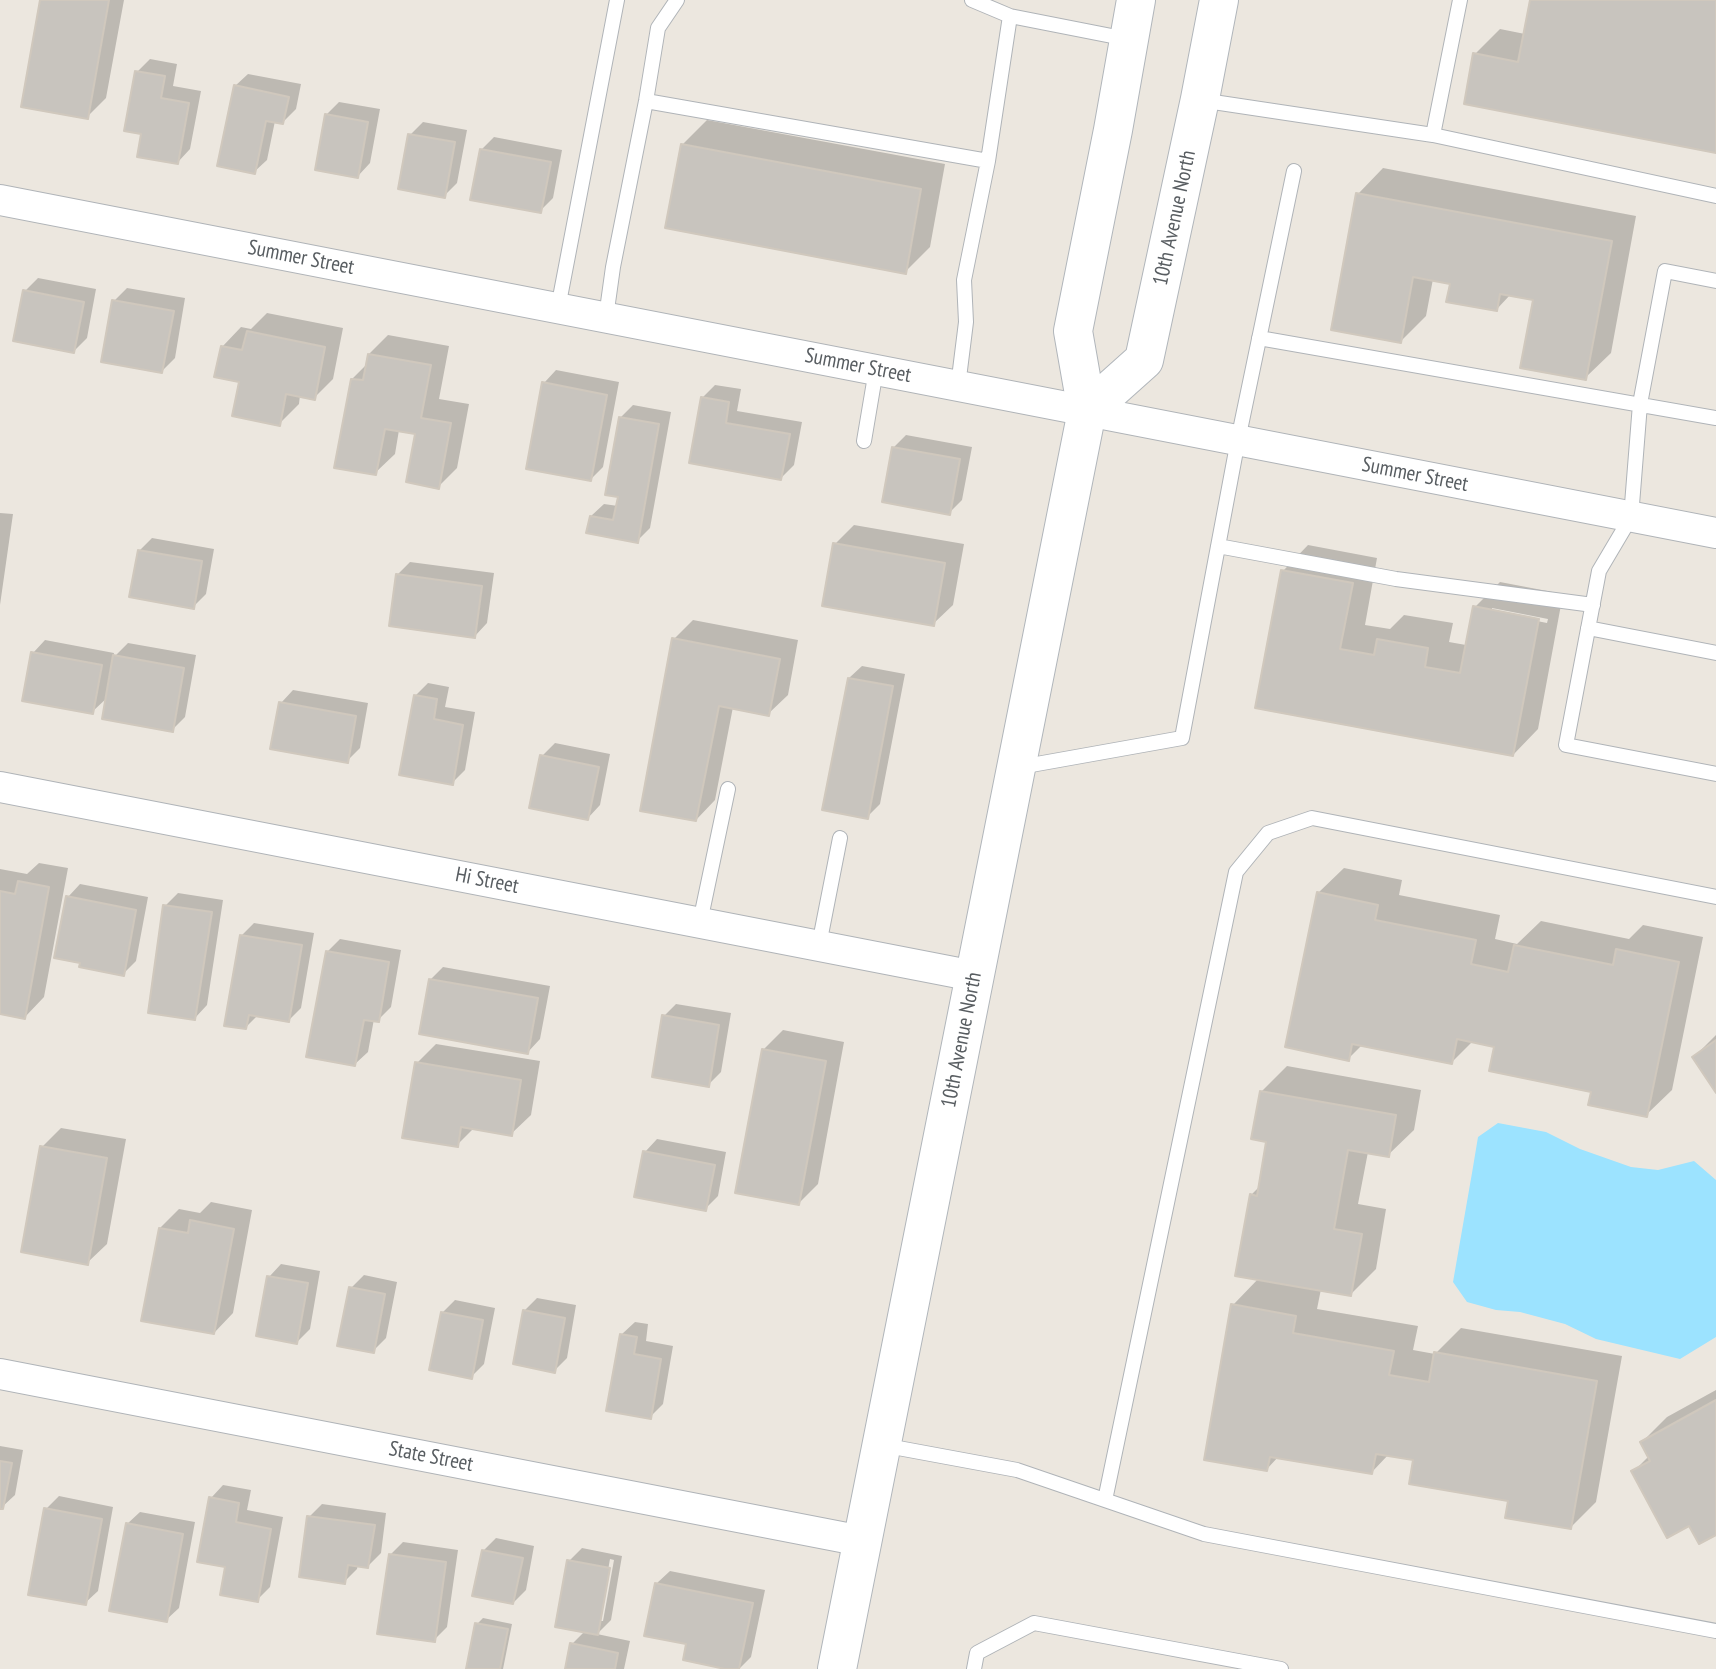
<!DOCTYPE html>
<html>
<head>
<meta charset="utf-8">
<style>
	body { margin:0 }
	canvas { display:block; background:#ece7df }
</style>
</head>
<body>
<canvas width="1716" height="1669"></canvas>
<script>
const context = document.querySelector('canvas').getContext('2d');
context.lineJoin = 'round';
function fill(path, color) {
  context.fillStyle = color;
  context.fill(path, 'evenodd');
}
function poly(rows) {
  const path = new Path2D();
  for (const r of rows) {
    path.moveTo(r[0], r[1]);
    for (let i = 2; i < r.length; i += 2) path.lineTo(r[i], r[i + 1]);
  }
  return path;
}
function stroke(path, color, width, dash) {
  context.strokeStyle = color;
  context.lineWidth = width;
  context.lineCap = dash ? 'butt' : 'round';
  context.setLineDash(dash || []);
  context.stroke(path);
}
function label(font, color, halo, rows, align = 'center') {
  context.font = font + ' "PT Sans Narrow",sans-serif';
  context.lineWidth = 6;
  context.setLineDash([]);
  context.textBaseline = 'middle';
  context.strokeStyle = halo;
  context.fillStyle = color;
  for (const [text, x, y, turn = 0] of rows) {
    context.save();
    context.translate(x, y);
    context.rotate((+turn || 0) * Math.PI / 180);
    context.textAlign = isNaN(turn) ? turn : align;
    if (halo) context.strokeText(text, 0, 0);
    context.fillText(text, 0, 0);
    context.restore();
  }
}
fill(poly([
	[1498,1123,1546,1132,1580,1149,1631,1167,1658,1170,1694,1161,1716,1180,1716,1337,1680,1359,1596,1339,1565,1324,1520,1312,1496,1310,1467,1302,1453,1282,1472,1173,1478,1137]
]), '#9ce3ff');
fill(poly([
	[42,0,124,0,106,98,87,117],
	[1532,0,1716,0,1716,151,1475,54,1500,29,1525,34],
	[150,59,177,64,173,86,201,91,190,149,178,162,143,132,137,72],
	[248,74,301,84,296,109,283,122,275,121,267,160,254,172,235,86],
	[339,102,380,109,370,163,358,176,326,115],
	[707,120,945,164,930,247,905,272,682,145],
	[423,122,467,130,457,183,444,196,410,135],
	[494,137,562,150,553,198,540,211,481,150],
	[1383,168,1636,216,1611,353,1585,378,1535,299,1511,294,1496,310,1452,282,1433,279,1426,316,1401,341,1358,194],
	[38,278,96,289,87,338,74,351,25,291],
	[127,288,185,298,175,358,162,371,114,301],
	[267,313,343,328,333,379,314,398,300,395,299,404,279,424,241,381,222,347,241,327,251,329],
	[388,335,449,346,439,399,469,404,457,468,438,487,417,433,399,430,395,454,375,473,352,379,367,364,369,354],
	[556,370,619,382,603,467,591,479,544,383],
	[715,385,741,389,737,411,802,422,794,465,781,478,691,461,703,397],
	[633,405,671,412,650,528,637,541,591,516,604,504,618,506,620,496,620,418],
	[906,435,972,447,962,500,949,513,893,448],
	[0,513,13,514,0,605],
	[854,525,964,544,953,605,933,624,835,544],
	[152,538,214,549,206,594,193,607,139,551],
	[1308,545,1377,558,1365,625,1390,629,1404,615,1453,623,1449,642,1466,645,1475,607,1500,582,1563,594,1538,729,1513,755,1257,707,1283,571],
	[1492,608,1548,619,1547,623,1492,612],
	[410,562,494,573,487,623,475,636,397,575],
	[693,620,798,640,788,695,768,714,733,707,715,800,696,820,674,639],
	[45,640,114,653,113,658,128,643,196,655,185,717,172,730,108,697,92,712,33,653],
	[862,666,905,674,880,804,867,817,849,678],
	[428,683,449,687,445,707,475,712,465,770,452,783,415,696],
	[293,690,368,703,360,748,347,761,281,703],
	[555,743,610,754,600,805,588,818,542,756],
	[39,863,68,868,44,997,25,1017,0,1012,0,869,27,874],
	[1344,868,1402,880,1399,895,1500,915,1495,939,1517,944,1541,921,1629,939,1643,925,1703,937,1672,1090,1646,1115,1496,1046,1473,1041,1451,1063,1363,1044,1348,1059,1318,893],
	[80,884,148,897,136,961,123,974,82,961,68,897],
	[178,893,223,900,207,1005,195,1018,165,906],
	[254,923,314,933,301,1008,289,1020,258,1015,246,1027,241,936],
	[340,939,401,950,391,1007,378,1020,374,1019,368,1052,355,1064,327,952],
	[443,967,550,986,540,1039,528,1052,431,979],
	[676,1004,731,1013,721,1072,708,1085,664,1016],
	[783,1030,844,1042,818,1184,799,1203,764,1049],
	[1716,1035,1716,1090,1694,1057],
	[436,1044,540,1061,531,1115,511,1134,474,1128,457,1145,417,1063],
	[1287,1066,1421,1090,1414,1130,1388,1155,1368,1152,1358,1204,1386,1209,1376,1269,1350,1295,1321,1289,1317,1309,1418,1326,1413,1350,1435,1354,1461,1328,1622,1356,1596,1502,1571,1527,1415,1459,1389,1454,1372,1472,1279,1456,1267,1469,1233,1305,1259,1278,1251,1195,1260,1186,1268,1140,1262,1091],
	[61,1128,126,1139,107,1244,87,1263,42,1147],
	[657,1139,726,1152,718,1196,705,1209,645,1152],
	[211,1202,252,1210,233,1313,214,1333,160,1228,179,1209,200,1213],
	[281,1264,320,1271,310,1329,297,1342,269,1277],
	[364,1275,397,1282,386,1338,373,1351,351,1288],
	[537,1298,576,1305,567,1358,554,1371,524,1311],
	[455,1300,495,1308,484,1364,471,1377,443,1312],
	[635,1322,648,1324,646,1341,673,1346,663,1404,650,1417,622,1334],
	[1716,1390,1716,1533,1689,1524,1633,1472,1649,1456,1642,1442,1667,1417],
	[0,1446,23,1450,15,1495,2,1507,0,1507],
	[223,1485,251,1490,247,1510,283,1517,270,1587,257,1600,227,1566,211,1498],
	[59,1496,113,1507,98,1591,85,1603,46,1509],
	[322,1504,386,1513,381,1553,368,1566,358,1564,357,1569,344,1582,309,1517],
	[140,1512,195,1522,179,1608,166,1620,127,1524],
	[496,1538,534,1546,526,1590,513,1603,483,1551],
	[403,1542,458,1550,447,1627,434,1640,390,1555],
	[582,1548,622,1556,611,1620,597,1634,630,1641,624,1669,567,1669,572,1644,586,1630,569,1561],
	[610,1559,614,1560,603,1621,599,1621],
	[670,1571,765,1590,751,1657,739,1669,734,1669,688,1643,647,1635,657,1583],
	[483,1618,512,1624,503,1669,475,1669,477,1624]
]), '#0003');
const building = poly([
	[40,0,109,0,88,119,21,107,40,0],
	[1530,0,1716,0,1716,153,1464,104,1473,53,1518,62,1530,0],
	[135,71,165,76,161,98,189,103,178,164,137,157,141,134,124,131,135,71],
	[234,85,289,97,283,124,266,121,255,174,217,166,234,85],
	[325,114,368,122,358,178,315,170,325,114],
	[408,134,455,142,445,198,398,189,408,134],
	[681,144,921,189,906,274,665,228,681,144],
	[480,149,551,162,541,213,470,200,480,149],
	[1356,193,1612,241,1586,380,1520,368,1533,300,1500,294,1497,311,1446,302,1450,284,1413,277,1401,343,1331,330,1356,193],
	[23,290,84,302,74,353,13,341,23,290],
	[112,300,174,311,162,373,101,362,112,300],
	[247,331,325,347,315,400,286,394,280,426,232,416,239,382,214,377,221,346,242,350,247,331],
	[368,354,431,365,421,418,451,423,439,489,406,482,415,434,385,429,376,475,334,468,351,379,363,380,368,354],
	[542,382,607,395,591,481,526,469,542,382],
	[701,397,729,402,726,423,790,434,781,480,689,463,701,397],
	[619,417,659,424,638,543,586,533,590,516,613,520,618,497,605,495,619,417],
	[892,447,960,459,950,515,882,502,892,447],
	[833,543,945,563,934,626,822,606,833,543],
	[138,550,202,561,194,609,129,597,138,550],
	[1281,570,1353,583,1340,649,1374,655,1377,639,1428,648,1425,667,1460,673,1473,606,1539,619,1513,756,1255,708,1281,570],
	[396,574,482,586,475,638,389,626,396,574],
	[672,638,780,659,769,716,719,706,696,821,640,811,672,638],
	[31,652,102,665,93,714,22,701,31,652],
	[113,655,184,668,173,732,102,719,113,655],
	[848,678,893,686,868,819,822,810,848,678],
	[414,695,437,699,434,719,463,725,453,785,399,775,414,695],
	[279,702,356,716,348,763,270,749,279,702],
	[540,755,599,767,588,820,529,808,540,755],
	[18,881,49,887,25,1019,0,1014,0,891,15,894,18,881],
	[1317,892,1378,905,1375,920,1476,940,1471,964,1508,972,1514,945,1613,965,1616,949,1679,962,1647,1117,1588,1105,1591,1092,1489,1071,1494,1047,1457,1039,1452,1064,1352,1044,1349,1061,1285,1047,1317,892],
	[66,896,136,910,124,976,79,967,80,963,54,958,66,896],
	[163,905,212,912,195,1020,148,1013,163,905],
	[240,935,302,945,289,1022,249,1015,246,1029,224,1026,240,935],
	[326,951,389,962,379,1022,364,1020,355,1066,306,1057,326,951],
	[429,979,538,998,528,1054,419,1034,429,979],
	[662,1015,719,1025,709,1087,652,1077,662,1015],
	[1716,1040,1716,1093,1692,1057,1716,1040],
	[762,1049,826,1061,799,1205,735,1193,762,1049],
	[415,1062,521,1080,512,1136,461,1127,458,1147,402,1138,415,1062],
	[1260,1091,1396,1115,1389,1157,1348,1150,1334,1229,1362,1234,1351,1296,1235,1276,1250,1194,1257,1196,1266,1142,1251,1139,1260,1091],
	[40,1146,107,1158,88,1265,21,1252,40,1146],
	[643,1151,715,1165,706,1211,634,1197,643,1151],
	[190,1220,234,1229,214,1334,141,1321,159,1228,188,1233,190,1220],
	[267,1276,308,1283,297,1344,256,1336,267,1276],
	[349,1287,385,1294,374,1353,337,1346,349,1287],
	[1231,1304,1296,1316,1293,1333,1394,1351,1389,1375,1429,1382,1434,1352,1597,1381,1571,1529,1505,1518,1508,1501,1409,1484,1413,1460,1376,1454,1372,1474,1270,1457,1267,1471,1204,1460,1231,1304],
	[523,1310,565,1318,555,1373,513,1364,523,1310],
	[441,1312,483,1320,472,1379,429,1370,441,1312],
	[620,1334,637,1337,634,1354,661,1359,651,1419,606,1411,620,1334],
	[1716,1400,1716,1535,1699,1544,1689,1526,1667,1538,1631,1471,1650,1461,1640,1442,1716,1400],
	[0,1461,12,1463,3,1509,0,1509,0,1461],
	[209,1497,239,1503,236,1522,271,1529,258,1602,220,1595,225,1567,197,1562,209,1497],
	[44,1508,102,1519,86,1605,28,1595,44,1508],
	[307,1516,375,1525,368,1568,348,1565,345,1584,299,1577,307,1516],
	[126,1523,183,1534,167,1622,109,1611,126,1523],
	[482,1550,523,1558,513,1604,472,1596,482,1550],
	[389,1554,446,1562,435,1642,377,1634,389,1554],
	[567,1560,610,1568,598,1635,555,1627,567,1560],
	[655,1583,753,1603,739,1669,725,1669,683,1660,686,1644,644,1636,655,1583],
	[475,1623,508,1629,500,1669,466,1669,475,1623],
	[570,1643,618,1653,615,1669,565,1669,570,1643]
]);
fill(building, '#c8c4be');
stroke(building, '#d0c8bd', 2);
const lane = poly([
	[972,0,1010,16],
	[1200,100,1433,135,1460,0],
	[646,101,988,161],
	[1433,135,1716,196],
	[1716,281,1665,271,1640,404,1631,517,1599,571,1566,745,1716,774],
	[558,308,617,0],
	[606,317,613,267,646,101,658,28,677,0],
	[1259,338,1716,418],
	[958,386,966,322,964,280,988,161,1010,16,1127,39],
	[864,441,876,370],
	[1218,546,1396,579,1593,605],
	[1588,628,1716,653],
	[1020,767,1182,738,1238,440,1294,171],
	[700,922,728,789],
	[819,945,840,838],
	[882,1445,1017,1470,1204,1534,1716,1631],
	[1105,1500,1236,872,1268,833,1312,818,1716,897],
	[974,1669,977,1653,1034,1623,1281,1669]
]);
const street = poly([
	[0,200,1716,533],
	[0,787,974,976],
	[0,1374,862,1541]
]);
const secondary = poly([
	[1087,411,1144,360,1200,99,1219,0],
	[837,1669,1087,411,1073,331,1113,130,1136,0]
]);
stroke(lane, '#b0b4b8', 16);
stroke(street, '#b0b4b8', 32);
stroke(secondary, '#b1b6bb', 40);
stroke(lane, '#fff', 14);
stroke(street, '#fff', 30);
stroke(secondary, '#fff', 38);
label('21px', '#585d61', '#fff', [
	["10th Avenue North",1175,218,-78],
	["Summer Street",301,258,11],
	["Summer Street",858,366,11],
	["Summer Street",1415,475,11],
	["Hi Street",487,881,11],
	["10th Avenue North",962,1040,-79],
	["State Street",431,1457,11]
]);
</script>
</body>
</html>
